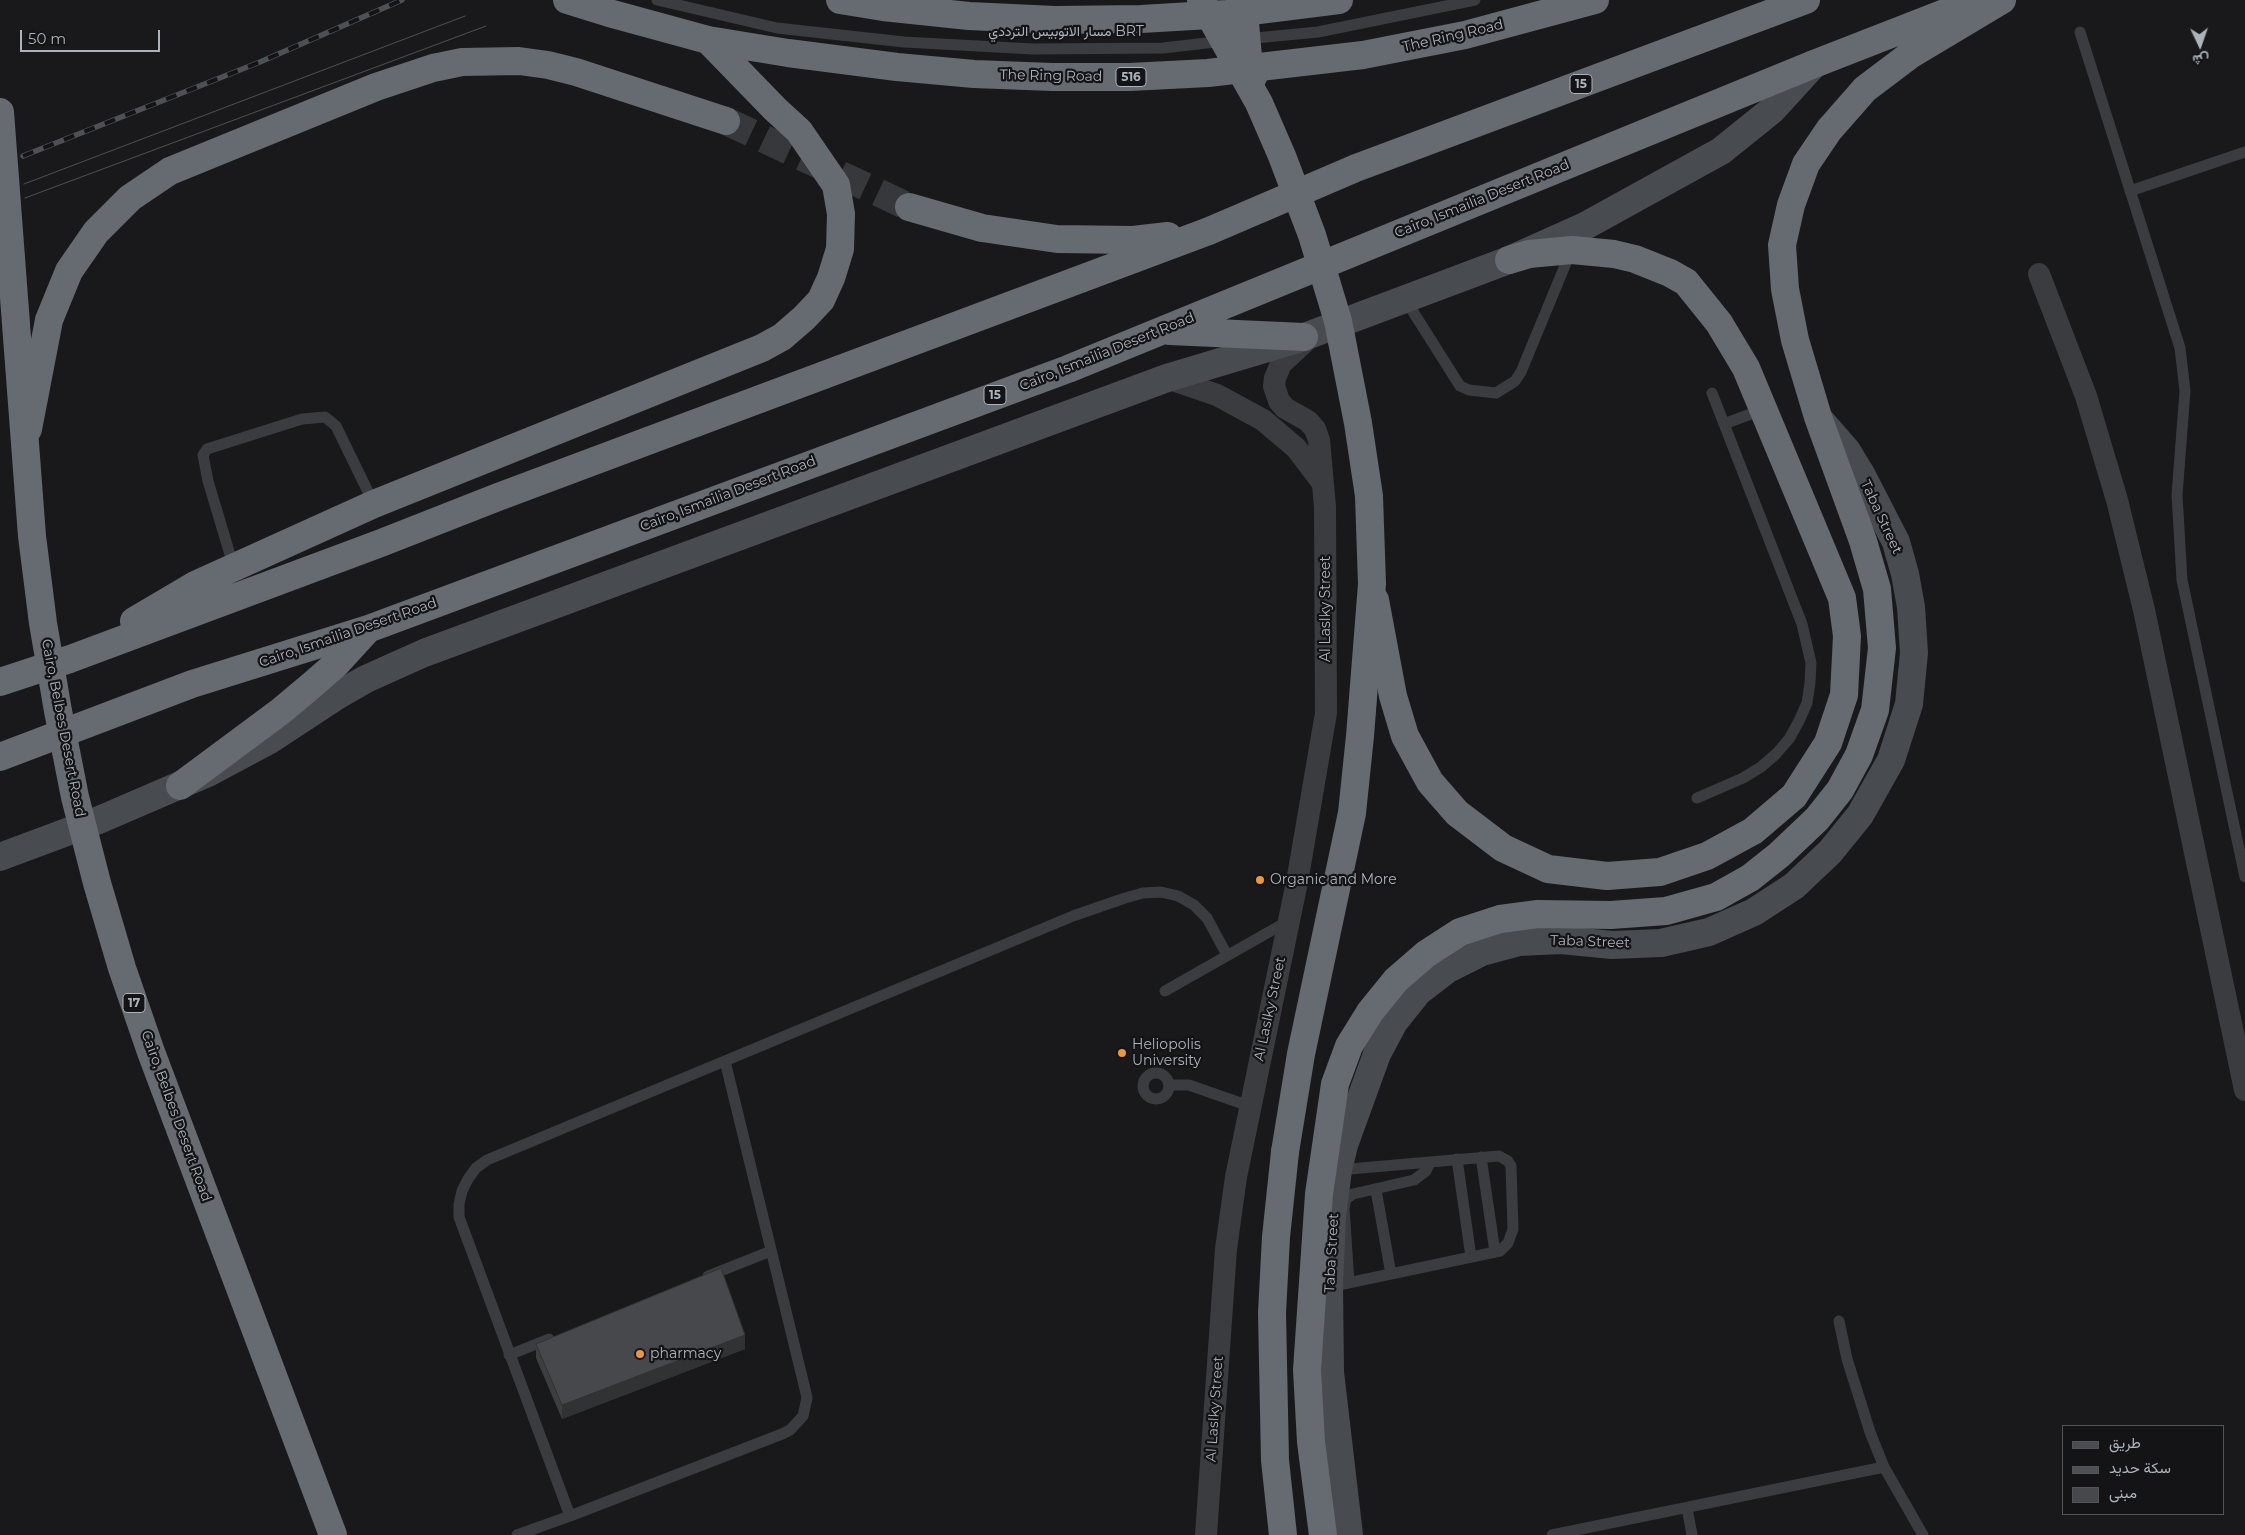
<!DOCTYPE html>
<html>
<head>
<meta charset="utf-8">
<style>
	body { margin:0 }
	#map { position:relative; width:2245px; height:1535px; overflow:hidden; background:#19191b; font-family:Montserrat,Vazirmatn,sans-serif }
	canvas { display:block }
	.legend { position:absolute; left:2062px; top:1425px; width:162px; height:90px; box-sizing:border-box; background:#141416; border:1px solid #515458; margin:0; padding:6px 9px; list-style:none; font-size:15px; color:#acb3bb }
	.legend li { display:flex; align-items:center; gap:10px; height:25px }
	.legend b { width:25px; border:1px solid #515458 }
	.north { position:absolute; left:2175px; top:20px; width:50px; height:50px; -webkit-text-stroke:4px #141416; paint-order:stroke; rotate:177deg; font-size:14px; font-weight:700; line-height:20px; text-align:center; color:#acb3bb }
	.north::after { content:''; display:block; margin:auto; width:18px; height:22px; background:#acb3bb; clip-path:polygon(50% 0,100% 100%,50% 72%,0 100%) }
	.scale { position:absolute; left:20px; top:30px; width:140px; height:22px; box-sizing:border-box; border:2px solid #acb3bb; border-top:0; padding-left:6px; font-size:15px; line-height:18px; white-space:nowrap; color:#acb3bb; -webkit-text-stroke:4px #141416; paint-order:stroke }
</style>
</head>
<body>
<div id="map">
<canvas width="2245" height="1535"></canvas>
<ul class="legend">
<li><b style="height:6px;background:#484b50"></b>طريق</li>
<li><b style="height:6px;background:#4d5055"></b>سكة حديد</li>
<li><b style="height:14px;background:#46484b"></b>مبنى</li>
</ul>
<div class="north">ش</div>
<div class="scale">50 m</div>
</div>
<script>
const context = document.querySelector('canvas').getContext('2d');
context.lineJoin = 'round';
function poly(rows) {
  const path = new Path2D();
  for (const r of rows) {
    if (r.length === 3) {
      path.moveTo(r[0] + r[2], r[1]);
      path.arc(r[0], r[1], r[2], 0, 2 * Math.PI);
      continue;
    }
    path.moveTo(r[0], r[1]);
    for (let i = 2; i < r.length; i += 2) path.lineTo(r[i], r[i + 1]);
  }
  return path;
}
function stroke(path, color, width, dash) {
  context.strokeStyle = color;
  context.lineWidth = width;
  context.lineCap = dash ? 'butt' : 'round';
  context.setLineDash(dash || []);
  context.stroke(path);
}
function fill(path, color) {
  context.fillStyle = color;
  context.fill(path, 'evenodd');
}
function label(font, color, halo, rows, align = 'center') {
  context.font = font + ' Montserrat,Vazirmatn,sans-serif';
  context.lineWidth = 4.5;
  context.setLineDash([]);
  context.textBaseline = 'middle';
  context.strokeStyle = halo;
  context.fillStyle = color;
  for (const [text, x, y, turn = 0] of rows) {
    context.save();
    context.translate(x, y);
    context.rotate((+turn || 0) * Math.PI / 180);
    context.textAlign = isNaN(turn) ? turn : align;
    if (halo) context.strokeText(text, 0, 0);
    context.fillText(text, 0, 0);
    context.restore();
  }
}
stroke(poly([
	[726,121,909,207]
]), '#36383b', 28, [28, 14]);
stroke(poly([
	[657,0,777,28,904,42,1033,49,1163,48,1224,41],
	[2080,32,2180,348,2185,391,2177,495,2182,580,2245,877],
	[1245,39,1318,32,1475,0],
	[2130,191,2245,152],
	[1405,299,1460,386,1469,390,1496,393,1515,381,1521,372,1571,251],
	[1724,424,1764,409],
	[234,568,208,481,203,455,207,449,302,419,325,417,336,426,374,504],
	[1697,798,1743,778,1761,767,1776,754,1789,739,1799,721,1807,703,1810,683,1811,663,1802,624,1712,393],
	[1165,991,1290,920],
	[1156,1086,13],
	[1169,1085,1189,1085,1249,1106],
	[1481,1157,1495,1252],
	[1457,1159,1471,1257],
	[1376,1190,1391,1274],
	[708,1276,771,1251],
	[1349,1283,1344,1208,1346,1199,1353,1194,1414,1180,1426,1171,1430,1162],
	[1329,1287,1500,1251,1508,1243,1513,1229,1511,1166,1508,1161,1499,1156,1338,1170],
	[1839,1321,1847,1359,1870,1432,1884,1467,1923,1535],
	[509,1355,549,1339],
	[1687,1508,1692,1535],
	[570,1516,459,1217,459,1204,462,1191,468,1179,476,1168,487,1160,499,1155,1073,916,1125,898,1143,893,1161,892,1178,896,1194,905,1207,918,1227,955],
	[517,1535,570,1516,782,1434,790,1430,803,1416,807,1398,805,1389,725,1061],
	[1552,1535,1884,1467]
]), '#3a3c40', 11);
stroke(poly([
	[2039,274,2086,396,2117,500,2144,610,2245,1090],
	[1167,378,1217,395,1263,420,1296,448,1322,482],
	[1206,1535,1226,1249,1236,1177,1297,882,1326,713,1325,507,1319,440,1315,429,1308,421,1285,408,1279,401,1274,386,1275,378,1281,364,1311,336]
]), '#3a3c40', 22);
stroke(poly([
	[0,857,99,820,208,773,268,741,338,695,366,679,424,653,1167,378,1304,337,1509,260,1585,226,1721,151,1772,110,1814,64],
	[1349,1535,1330,1372,1329,1287,1332,1217,1338,1170,1344,1145,1377,1054,1394,1022,1418,992,1448,969,1482,952,1519,942,1561,940,1612,945,1661,943,1709,932,1754,912,1794,886,1830,852,1860,815,1891,760,1909,704,1914,653,1911,607,1905,574,1896,542,1861,474,1847,451,1820,420]
]), '#484b50', 28);
stroke(poly([
	[567,0,609,13,708,40,788,53,897,67,974,74,1052,77,1130,77,1208,73,1363,55,1465,35,1595,0],
	[840,0,883,7,969,16,1055,20,1141,19,1227,14,1339,0],
	[909,207,982,228,1057,239,1133,240,1168,236],
	[1170,331,1304,337],
	[28,429,49,320,69,271,96,232,130,198,170,171,376,87,433,68,462,62,519,61,548,65,576,72,726,121],
	[1375,600,1393,696,1405,736,1430,782,1457,813,1503,848,1548,869,1607,876,1660,872,1707,856,1753,831,1794,796,1828,743,1844,695,1847,636,1842,598,1746,368,1719,323,1686,282,1670,273,1635,259,1614,254,1572,250,1529,254,1509,260],
	[134,621,195,585,374,504,762,348,782,337,804,318,821,300,831,278,840,249,841,214,836,185,799,131,775,109,708,40],
	[0,682,70,659,381,543,498,497,1209,231,1356,168,1806,0],
	[0,757,192,684,368,629,1068,369,1814,64,1978,0],
	[180,786,281,711,312,685,336,664,368,629],
	[1283,1535,1275,1460,1272,1313,1276,1237,1285,1152],
	[1323,1535,1311,1442,1307,1370,1319,1194,1335,1084,1349,1046,1370,1012,1396,980,1426,954,1460,932,1500,919,1538,914,1611,915,1666,911,1716,897,1750,878,1779,855,1817,819,1840,790,1859,755,1875,710,1882,648,1877,589,1863,541,1818,417,1795,340,1785,289,1782,245,1791,205,1806,164,1829,130,1865,89,1910,55,2002,0]
]), '#666b71', 28);
stroke(poly([
	[24,184,465,16],
	[25,198,486,26]
]), '#4d5055', 1);
const rail = poly([
	[23,156,260,62,402,0]
]);
stroke(rail, '#4d5055', 5.5);
stroke(rail, '#141416', 4, [11]);
stroke(poly([
	[1201,0,1259,103,1282,156,1312,235,1338,321,1358,423,1369,496,1372,584,1360,736,1352,813,1301,1054,1285,1152],
	[1243,0,1248,57,1253,77],
	[0,112,32,536,43,623,58,711,75,797,97,883,122,968,151,1052,333,1535]
]), '#666b71', 28);
fill(poly([
	[536,1344,745,1349,562,1419,536,1358]
]), '#3c3e40');
fill(poly([
	[745,1335,745,1349,562,1419,562,1405]
]), '#313234');
const building = poly([
	[721,1268,745,1335,562,1405,536,1344,721,1268]
]);
fill(building, '#46484b');
stroke(building, '#313234', 1);
for (const [x, y, r, color] of [
	[1260,880,5,"#ef963d"],
	[1122,1053,5,"#ef963d"],
	[640,1354,5,"#ef963d"]
]) {
  const dot = new Path2D();
  dot.arc(x, y, r, 0, 2 * Math.PI);
  context.fillStyle = color;
  context.fill(dot);
  stroke(dot, '#141416', 2);
}
for (const [x, y, w] of [
	[1131,77,30],
	[1581,84,22],
	[995,395,22],
	[134,1003,22]
]) {
  const box = new Path2D();
  box.roundRect(x - w / 2, y - 9.5, w, 19, 4);
  context.fillStyle = '#141416';
  context.fill(box);
  stroke(box, '#acb3bb', 1);
}
label('bold 12px', '#acb3bb', null, [
	["516",1131,77],
	["15",1581,84],
	["15",995,395],
	["17",134,1003]
]);
label('14px', '#acb3bb', '#141416', [
	["مسار الاتوبيس الترددي BRT",1066,32],
	["The Ring Road",1453,36,-13],
	["The Ring Road",1051,76,1],
	["Cairo, Ismailia Desert Road",1482,199,-22],
	["Cairo, Ismailia Desert Road",1107,352,-22],
	["Cairo, Ismailia Desert Road",728,494,-21],
	["Taba Street",1881,517,65],
	["Al Laslky Street",1326,609,-90],
	["Cairo, Ismailia Desert Road",348,633,-19],
	["Cairo, Belbes Desert Road",63,728,79],
	["Taba Street",1590,942,2],
	["Al Laslky Street",1270,1009,-78],
	["Cairo, Belbes Desert Road",176,1116,70],
	["Taba Street",1332,1253,-87],
	["Al Laslky Street",1215,1409,-86]
]);
label('14px', '#acb3bb', '#141416', [
	["Organic and More",1270,880],
	["Heliopolis",1132,1045],
	["University",1132,1061],
	["pharmacy",650,1354]
], 'left');
</script>
</body>
</html>
